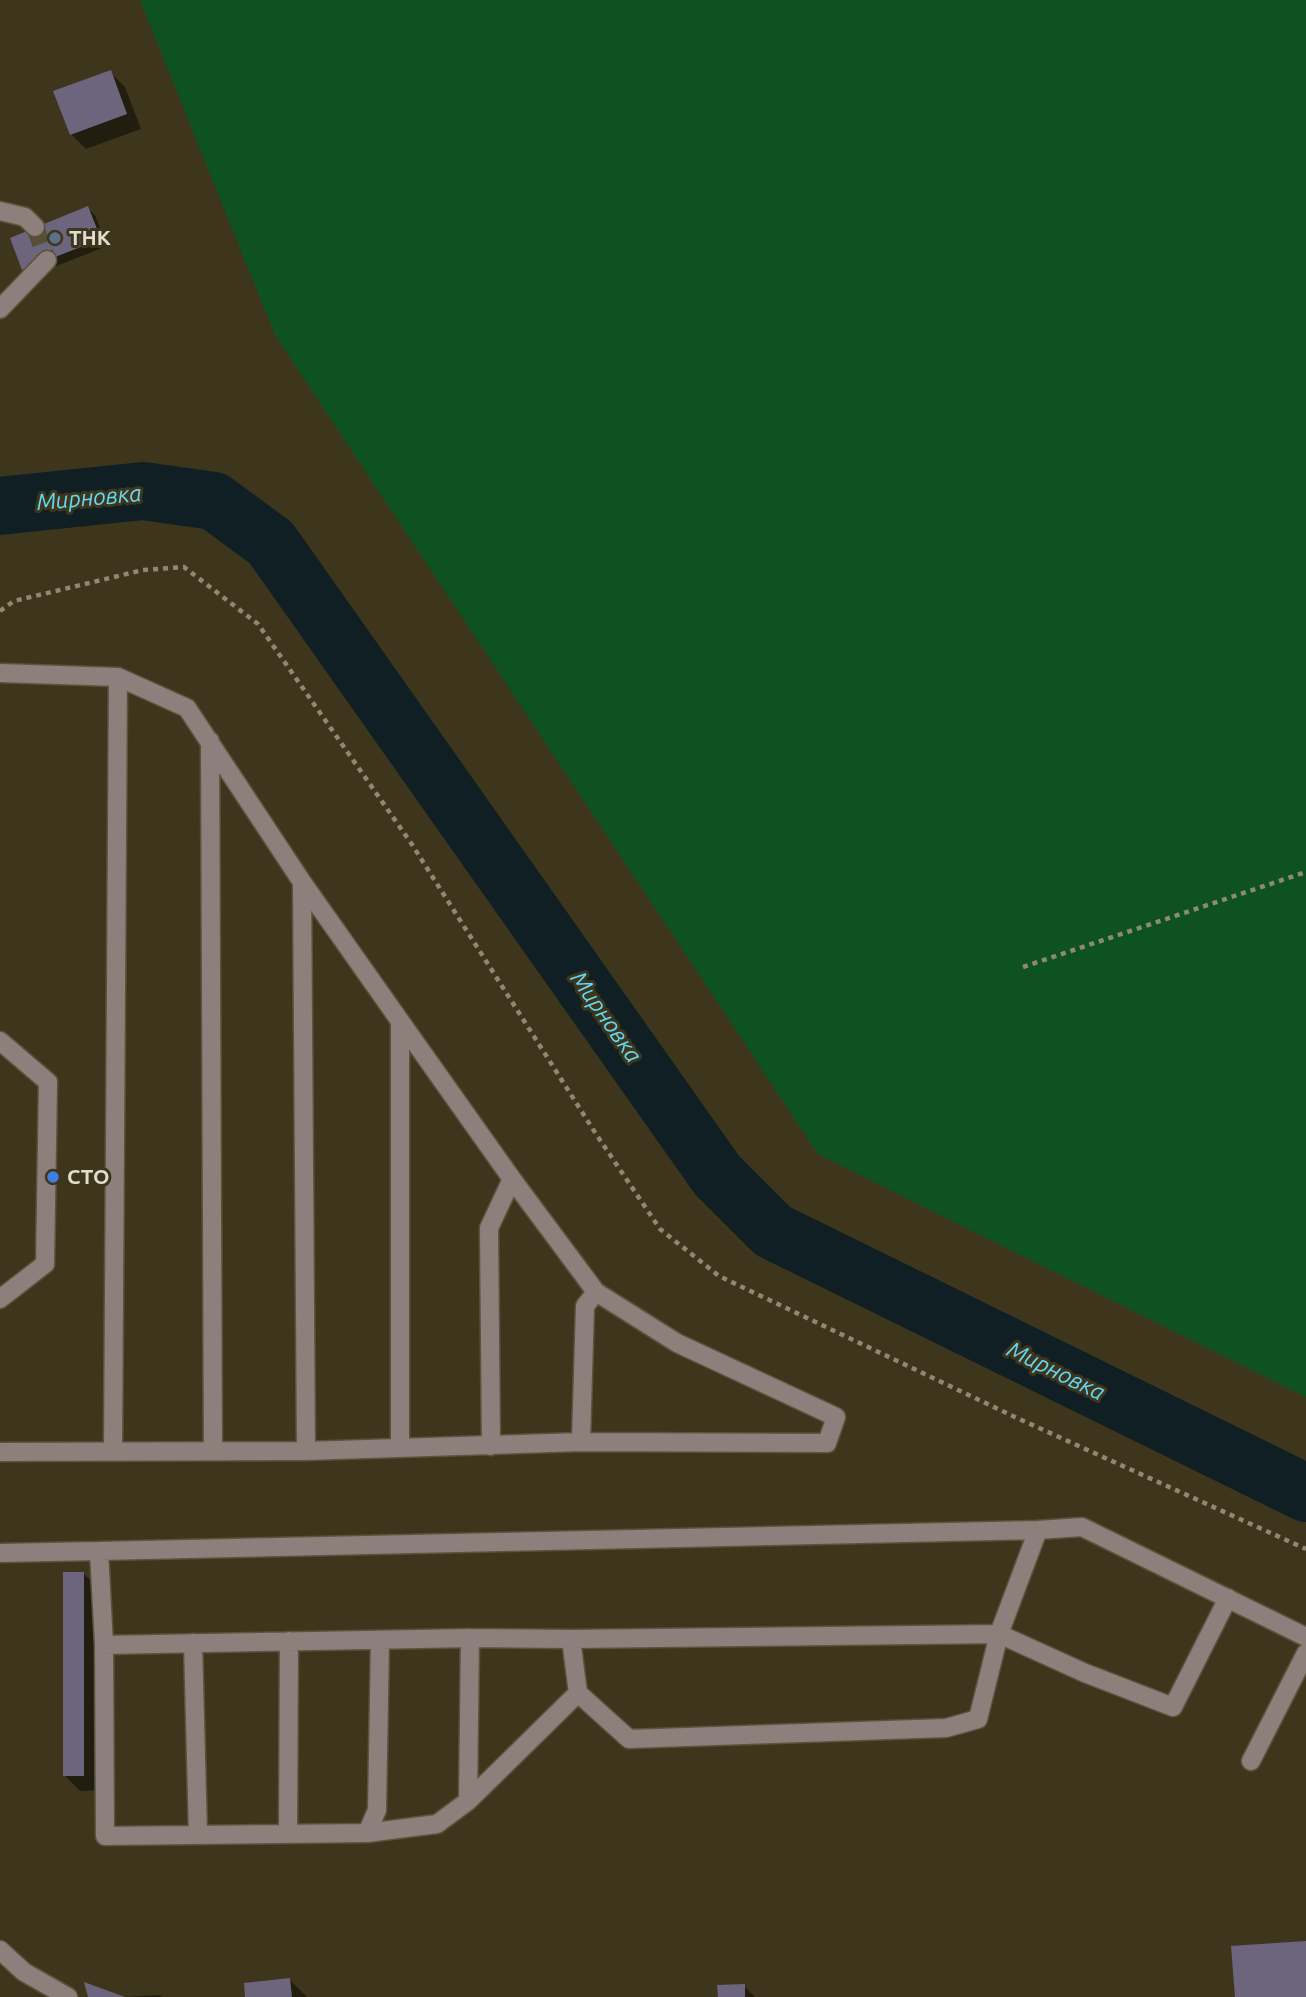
<!DOCTYPE html>
<html>
<head>
<meta charset="utf-8">
<style>
	body { margin:0 }
	canvas { display:block; background:#3e361c }
</style>
</head>
<body>
<canvas width="1306" height="1997"></canvas>
<script>
const context = document.querySelector('canvas').getContext('2d');
context.lineJoin = 'round';
function fill(path, color) {
  context.fillStyle = color;
  context.fill(path, 'evenodd');
}
function poly(rows) {
  const path = new Path2D();
  for (const r of rows) {
    path.moveTo(r[0], r[1]);
    for (let i = 2; i < r.length; i += 2) path.lineTo(r[i], r[i + 1]);
  }
  return path;
}
function stroke(path, color, width, dash) {
  context.strokeStyle = color;
  context.lineWidth = width;
  context.lineCap = dash ? 'butt' : 'round';
  context.setLineDash(dash || []);
  context.stroke(path);
}
function label(font, color, halo, rows, align = 'center') {
  context.font = font + ' Ubuntu,sans-serif';
  context.lineWidth = 6;
  context.setLineDash([]);
  context.textBaseline = 'middle';
  context.strokeStyle = halo;
  context.fillStyle = color;
  for (const [text, x, y, turn = 0] of rows) {
    context.save();
    context.translate(x, y);
    context.rotate((+turn || 0) * Math.PI / 180);
    context.textAlign = isNaN(turn) ? turn : align;
    if (halo) context.strokeText(text, 0, 0);
    context.fillText(text, 0, 0);
    context.restore();
  }
}
fill(poly([
	[140,0,1306,0,1306,1397,818,1154,275,335]
]), '#0f5222');
fill(poly([
	[110,72,125,87,141,129,86,149,71,134],
	[87,208,95,215,107,246,31,276,24,269,12,239],
	[84,1574,99,1589,99,1790,80,1791,64,1775],
	[290,1980,307,1997,247,1997],
	[744,1986,755,1997,719,1997],
	[160,1995,162,1997,125,1997]
]), '#0007');
stroke(poly([
	[0,506,143,491,214,501,271,543,717,1175,773,1231,1306,1493]
]), '#0f1f23', 58);
fill(poly([
	[111,70,127,114,70,135,53,91],
	[88,206,101,239,22,270,10,238],
	[63,1572,84,1572,84,1776,63,1776],
	[1306,1941,1306,1997,1235,1997,1231,1946],
	[290,1978,292,1997,245,1997,244,1983],
	[84,1982,125,1997,88,1997],
	[745,1984,745,1997,718,1997,717,1985]
]), '#6d647e');
stroke(poly([
	[35,227,47,260]
]), '#564f37', 18, [18, 9]);
const minor = poly([
	[0,211,25,217,35,227],
	[0,309,47,260],
	[0,673,118,677,187,708,302,882,400,1021,512,1179,596,1292,677,1343,836,1417,827,1443,581,1442,306,1451,0,1452],
	[210,741,213,1451],
	[302,882,306,1451],
	[400,1021,400,1448],
	[0,1041,48,1082,45,1264,0,1299],
	[581,1442,585,1306,596,1292],
	[491,1446,489,1228,512,1179],
	[113,1451,118,677],
	[0,1553,99,1551],
	[571,1639,578,1693,629,1739,946,1728,978,1719,999,1634,1038,1530],
	[193,1643,198,1834],
	[104,1645,470,1638,571,1639,999,1634,1085,1673,1173,1707,1228,1598],
	[578,1693,468,1801,437,1824,367,1833,105,1836,104,1645,99,1551,1038,1530,1082,1527,1306,1637],
	[1251,1761,1306,1653],
	[468,1801,470,1638],
	[288,1832,289,1641],
	[367,1833,377,1810,380,1641],
	[0,1950,24,1972,68,1997]
]);
stroke(minor, '#5b543c', 21);
stroke(poly([
	[0,611,14,601,143,570,184,567,258,624,411,843,596,1134,660,1229,719,1276,1017,1418,1306,1549],
	[1023,967,1306,872]
]), '#8f8974', 4.5, [5, 5]);
stroke(minor, '#8d7f7b', 18);
for (const [x, y, r, color] of [
	[55,238,7,"#5c6f8a"],
	[53,1177,7,"#3f7fe0"]
]) {
  const dot = new Path2D();
  dot.arc(x, y, r, 0, 2 * Math.PI);
  context.fillStyle = color;
  context.fill(dot);
  stroke(dot, '#3e361c', 2.5);
}
label('bold 21px', '#e1dccd', '#3e361c', [
	["ТНК",69,238],
	["СТО",67,1177]
], 'left');
label('italic 23px', '#62d9f8', '#3e361c', [
	["Мирновка",89,498,-5],
	["Мирновка",606,1017,55],
	["Мирновка",1056,1371,26]
]);
</script>
</body>
</html>
